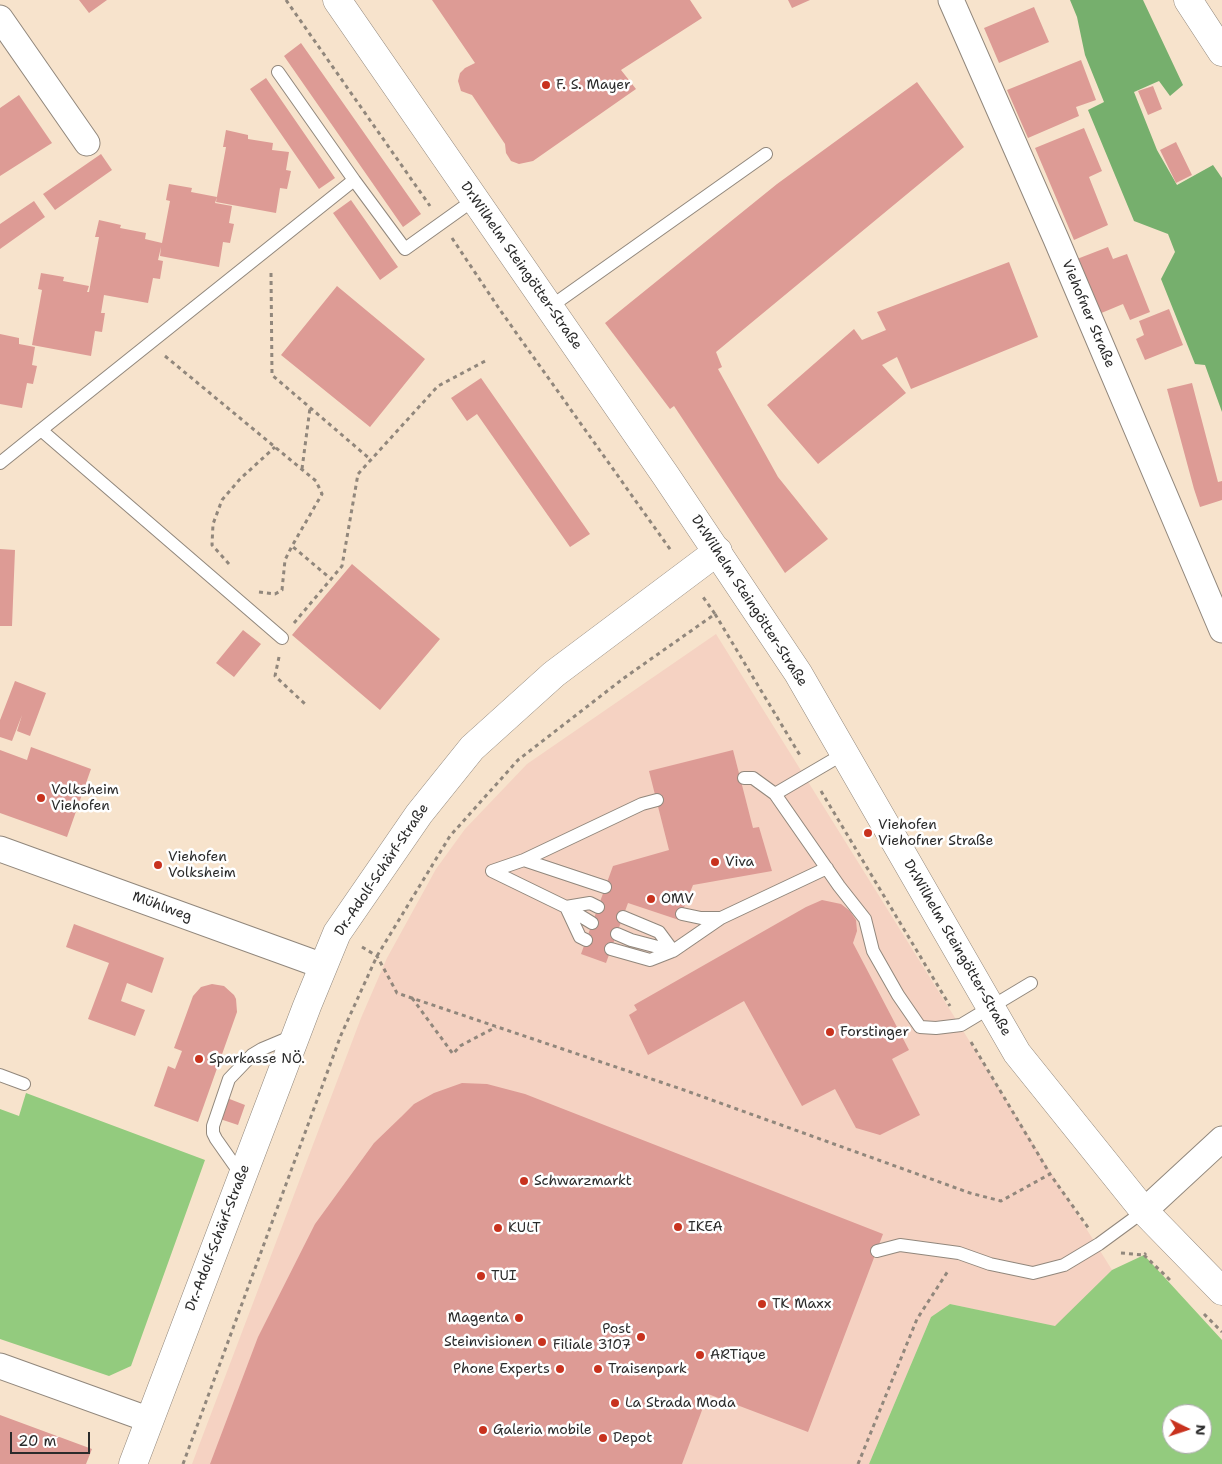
<!DOCTYPE html>
<html>
<head>
<meta charset="utf-8">
<style>
	body { margin:0 }
	#map { position:relative; width:1222px; height:1464px; overflow:hidden; background:#f7e3cc; font-family:"Shantell Sans",sans-serif }
	canvas { display:block }
	.north { position:absolute; left:1162px; top:1404px; width:50px; height:50px; box-sizing:border-box; background:#fff; border:1px solid #aaa; border-radius:50%; rotate:94deg; font-size:14px; font-weight:700; line-height:20px; text-align:center; color:#2b2b2b }
	.north::after { content:''; display:block; margin:auto; width:18px; height:22px; background:#c8321e; clip-path:polygon(50% 0,100% 100%,50% 72%,0 100%) }
	.scale { position:absolute; left:10px; top:1432px; width:80px; height:22px; box-sizing:border-box; border:2px solid #2b2b2b; border-top:0; padding-left:6px; font-size:15px; line-height:18px; white-space:nowrap; color:#2b2b2b; -webkit-text-stroke:4px #fff; paint-order:stroke }
</style>
</head>
<body>
<div id="map">
<canvas width="1222" height="1464"></canvas>
<div class="north">N</div>
<div class="scale">20 m</div>
</div>
<script>
const context = document.querySelector('canvas').getContext('2d');
context.lineJoin = 'round';
function fill(path, color) {
  context.fillStyle = color;
  context.fill(path, 'evenodd');
}
function poly(rows) {
  const path = new Path2D();
  for (const r of rows) {
    path.moveTo(r[0], r[1]);
    for (let i = 2; i < r.length; i += 2) path.lineTo(r[i], r[i + 1]);
  }
  return path;
}
function stroke(path, color, width, dash) {
  context.strokeStyle = color;
  context.lineWidth = width;
  context.lineCap = dash ? 'butt' : 'round';
  context.setLineDash(dash || []);
  context.stroke(path);
}
function label(font, color, halo, rows, align = 'center') {
  context.font = font + ' "Shantell Sans",sans-serif';
  context.lineWidth = 5;
  context.setLineDash([]);
  context.textBaseline = 'middle';
  context.strokeStyle = halo;
  context.fillStyle = color;
  for (const [text, x, y, turn = 0] of rows) {
    context.save();
    context.translate(x, y);
    context.rotate((+turn || 0) * Math.PI / 180);
    context.textAlign = isNaN(turn) ? turn : align;
    if (halo) context.strokeText(text, 0, 0);
    context.fillText(text, 0, 0);
    context.restore();
  }
}
fill(poly([
	[716,634,1112,1270,1055,1327,950,1304,931,1317,869,1464,192,1464,361,1018,387,958,436,869,465,829,527,764]
]), '#f5d2c2');
fill(poly([
	[26,1093,205,1160,131,1366,109,1376,0,1339,0,1109,19,1116],
	[1144,1255,1222,1340,1222,1464,869,1464,931,1317,950,1304,1055,1326,1112,1270],
	[1172,1414,1202,1414,1202,1444,1172,1444]
]), '#93cb7e');
fill(poly([
	[1070,0,1143,0,1183,85,1170,96,1159,81,1134,92,1157,150,1177,185,1213,165,1222,178,1222,412,1205,365,1195,364,1161,279,1175,252,1168,234,1134,221,1088,110,1104,102,1085,55,1077,17]
]), '#76af6d');
fill(poly([
	[79,0,107,0,89,13],
	[432,0,690,0,702,18,621,70,636,89,533,161,519,164,511,161,506,153,505,144,472,95,461,91,458,81,460,73,465,68,475,63],
	[788,0,810,0,792,8],
	[1034,7,1049,42,999,63,984,28],
	[301,43,421,214,403,227,284,56],
	[1081,60,1096,100,1076,107,1079,116,1028,138,1007,90],
	[266,78,335,178,319,189,250,89],
	[917,82,964,147,716,352,722,367,718,369,778,477,828,539,785,573,674,406,670,409,605,323,777,184],
	[1153,86,1162,109,1148,115,1138,91],
	[19,95,52,143,0,176,0,108],
	[1084,128,1102,171,1089,177,1108,225,1074,240,1035,148],
	[226,130,248,135,248,139,273,143,272,150,289,152,286,170,291,171,287,189,280,188,276,213,216,202,226,147,223,147],
	[1176,142,1192,175,1176,183,1160,150],
	[101,154,112,170,55,210,43,194],
	[169,184,192,188,191,192,217,197,215,203,232,206,229,223,234,224,230,243,223,242,219,267,160,256,161,247,158,260,163,261,160,279,153,278,148,303,104,295,101,313,105,313,102,332,95,331,91,356,32,345,42,290,38,289,41,273,64,277,63,281,89,286,87,292,89,292,99,237,95,237,99,220,121,225,120,228,146,233,145,239,162,243,170,201,166,200],
	[351,200,398,267,380,280,333,213],
	[34,201,45,217,0,249,0,224],
	[1108,247,1113,259,1127,254,1150,312,1130,320,1123,304,1099,314,1077,259],
	[1009,262,1038,337,911,389,897,357,882,365,906,393,818,464,767,405,854,329,862,340,886,330,877,312],
	[337,286,425,359,370,427,281,355],
	[1169,309,1183,345,1145,360,1136,339,1144,335,1139,321],
	[0,334,19,338,19,344,35,347,32,365,37,366,33,384,27,383,22,408,0,404],
	[481,378,590,534,570,547,477,414,467,421,451,398],
	[1192,383,1218,482,1222,481,1222,500,1200,507,1194,489,1167,389],
	[0,549,15,550,12,626,0,626],
	[352,564,440,639,380,710,292,635],
	[243,630,261,644,234,677,216,663],
	[15,681,46,693,30,736,17,731,22,715,12,741,0,737,0,720],
	[31,747,91,769,67,837,0,813,0,750,27,760],
	[733,750,753,828,759,827,772,871,693,885,679,920,628,903,606,963,581,954,613,866,669,850,649,771],
	[822,900,841,904,850,911,856,920,857,931,853,943,909,1050,892,1059,920,1115,880,1135,856,1128,835,1089,802,1106,744,1001,648,1055,629,1015,637,1010,634,1005,806,907],
	[74,924,164,958,152,993,127,983,121,1001,145,1010,135,1036,88,1019,109,963,66,947],
	[212,984,224,986,234,995,236,999,237,1012,198,1122,154,1106,168,1066,175,1069,182,1051,174,1048,193,996,201,987],
	[462,1083,487,1084,525,1094,883,1234,808,1432,708,1394,682,1464,210,1464,258,1337,315,1224,374,1143,401,1117,414,1104,434,1093],
	[227,1098,245,1105,238,1125,220,1119],
	[0,1415,92,1449,86,1464,0,1464]
]), '#dd9b95');
const service = poly([
	[278,72,354,180,41,430,282,638],
	[354,180,405,249,475,199],
	[550,307,766,154],
	[0,463,41,430],
	[744,778,753,778,775,794,839,886,865,919,873,951,898,995,920,1027,936,1028,961,1025,1031,983],
	[775,794,845,753],
	[524,860,605,887],
	[492,871,524,860,642,804,657,800],
	[492,871,566,907,592,923],
	[566,907,580,937,586,940],
	[566,907,590,903,598,907],
	[682,914,701,918,721,918],
	[617,934,631,940,673,951,721,918,827,868],
	[611,949,650,960,673,951,659,932,623,917],
	[0,1075,24,1084],
	[242,1176,216,1139,213,1133,213,1126,229,1079,252,1055,262,1049,293,1036],
	[877,1251,900,1245,959,1253,990,1264,1033,1273,1064,1265,1099,1244,1144,1211]
]);
const minor = poly([
	[951,0,1056,239,1222,630],
	[0,18,87,143],
	[0,849,323,966],
	[1144,1211,1222,1139],
	[0,1366,150,1420]
]);
const tertiary = poly([
	[133,1464,307,1006,337,933,419,814,472,748,554,674,718,551]
]);
const secondary = poly([
	[337,0,666,476,798,673,1017,1053,1144,1211,1222,1291],
	[1188,0,1222,52]
]);
stroke(service, '#91877c', 14);
stroke(minor, '#91877c', 27);
stroke(tertiary, '#91877c', 29);
stroke(secondary, '#91877c', 29);
stroke(poly([
	[286,0,430,206],
	[452,238,500,310,672,552],
	[271,273,272,375,370,459],
	[165,356,316,481,322,494,292,546,331,579],
	[302,469,310,408],
	[229,564,212,545,213,524,222,500,240,479,275,447],
	[259,592,275,594,282,590,285,560,292,546],
	[715,614,801,757],
	[294,623,342,566,358,474,438,386,487,360],
	[279,657,275,676,305,704],
	[821,791,950,1006],
	[362,947,377,956,397,993,684,1090,970,1193,1001,1201,1050,1174,1089,1229],
	[412,998,453,1054,460,1046,496,1027],
	[971,1042,1050,1174],
	[1121,1253,1144,1255,1146,1253],
	[1144,1255,1171,1281],
	[1204,1314,1222,1332],
	[183,1464,341,1035,377,956,450,836,518,760,624,678,715,614,703,597],
	[858,1464,917,1319,948,1271]
]), '#91877c', 3, [4, 4]);
stroke(service, '#fff', 12);
stroke(minor, '#fff', 25);
stroke(tertiary, '#fff', 28);
stroke(secondary, '#fff', 28);
for (const [x, y, r, color] of [
	[546,85,5,"#c8321e"],
	[41,798,5,"#c8321e"],
	[868,833,5,"#c8321e"],
	[715,862,5,"#c8321e"],
	[158,865,5,"#c8321e"],
	[651,899,5,"#c8321e"],
	[830,1032,5,"#c8321e"],
	[199,1059,5,"#c8321e"],
	[524,1181,5,"#c8321e"],
	[678,1227,5,"#c8321e"],
	[498,1228,5,"#c8321e"],
	[481,1276,5,"#c8321e"],
	[762,1304,5,"#c8321e"],
	[519,1318,5,"#c8321e"],
	[641,1337,5,"#c8321e"],
	[542,1342,5,"#c8321e"],
	[700,1355,5,"#c8321e"],
	[560,1369,5,"#c8321e"],
	[598,1369,5,"#c8321e"],
	[615,1403,5,"#c8321e"],
	[483,1430,5,"#c8321e"],
	[603,1438,5,"#c8321e"]
]) {
  const dot = new Path2D();
  dot.arc(x, y, r, 0, 2 * Math.PI);
  context.fillStyle = color;
  context.fill(dot);
  stroke(dot, '#fff', 2);
}
label('14px', '#2b2b2b', '#fff', [
	["F. S. Mayer",556,85],
	["Volksheim",51,790],
	["Viehofen",51,806],
	["Viehofen",878,825],
	["Viehofner Straße",878,841],
	["Viehofen",168,857],
	["Volksheim",168,873],
	["Viva",725,862],
	["OMV",661,899],
	["Forstinger",840,1032],
	["Sparkasse NÖ.",209,1059],
	["Schwarzmarkt",534,1181],
	["IKEA",688,1227],
	["KULT",508,1228],
	["TUI",491,1276],
	["TK Maxx",772,1304],
	["Magenta",509,1318,"right"],
	["Post",631,1329,"right"],
	["Filiale 3107",631,1345,"right"],
	["Steinvisionen",532,1342,"right"],
	["ARTique",710,1355],
	["Phone Experts",550,1369,"right"],
	["Traisenpark",608,1369],
	["La Strada Moda",625,1403],
	["Galeria mobile",493,1430],
	["Depot",613,1438]
], 'left');
label('14px', '#2b2b2b', '#fff', [
	["Dr.Wilhelm Steingötter-Straße",521,266,55],
	["Viehofner Straße",1088,314,67],
	["Dr.Wilhelm Steingötter-Straße",749,601,57],
	["Dr.-Adolf-Schärf-Straße",382,870,-56],
	["Mühlweg",162,907,20],
	["Dr.Wilhelm Steingötter-Straße",957,948,60],
	["Dr.-Adolf-Schärf-Straße",218,1238,-69]
]);
</script>
</body>
</html>
